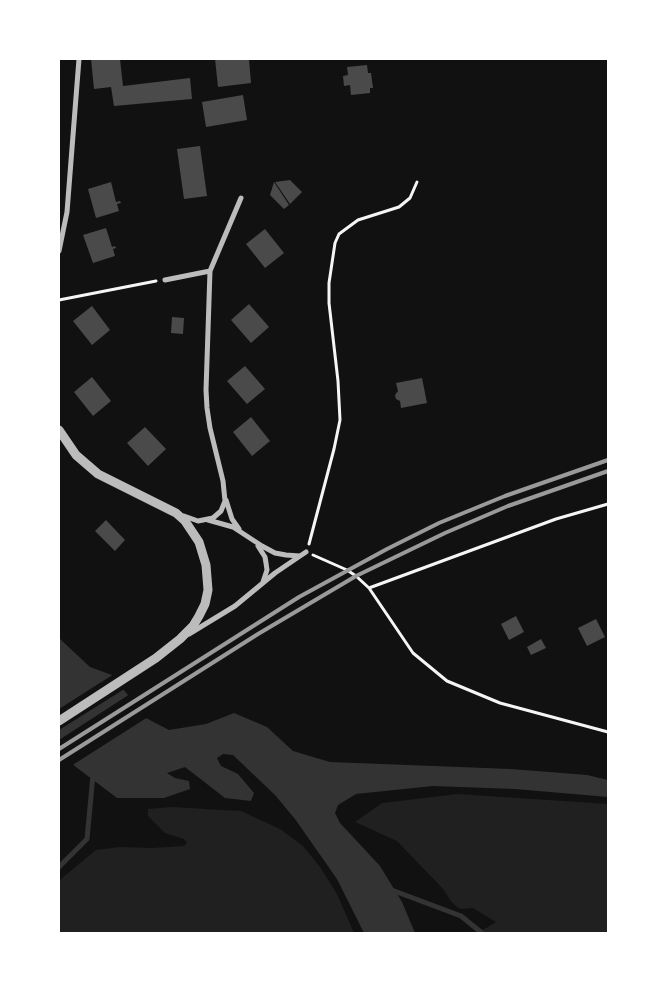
<!DOCTYPE html>
<html>
<head>
<meta charset="utf-8">
<style>
	body { margin:0 }
	#map { position:relative; width:667px; height:992px; overflow:hidden; background:#111; font-family:Signika,sans-serif }
	canvas { display:block }
	.frame { position:absolute; inset:0; border:60px solid #fff; pointer-events:none }
</style>
</head>
<body>
<div id="map">
<canvas width="667" height="992"></canvas>
<div class="frame"></div>
</div>
<script>
const context = document.querySelector('canvas').getContext('2d');
context.lineJoin = 'round';
function fill(path, color) {
  context.fillStyle = color;
  context.fill(path, 'evenodd');
}
function poly(rows) {
  const path = new Path2D();
  for (const r of rows) {
    path.moveTo(r[0], r[1]);
    for (let i = 2; i < r.length; i += 2) path.lineTo(r[i], r[i + 1]);
  }
  return path;
}
function stroke(path, color, width, dash) {
  context.strokeStyle = color;
  context.lineWidth = width;
  context.lineCap = dash ? 'butt' : 'round';
  context.setLineDash(dash || []);
  context.stroke(path);
}
fill(poly([
	[458,794,608,804,608,933,478,933,496,922,473,908,461,909,457,907,450,900,444,890,397,841,355,822,382,803],
	[172,807,241,811,280,829,303,846,320,867,337,894,354,933,59,933,59,884,61,879,96,850,120,847,153,848,184,846,187,843,184,839,165,833,148,816,148,809]
]), '#202020');
fill(poly([
	[59,638,90,667,112,675,146,718,169,730,206,724,234,713,267,727,293,751,330,762,511,769,587,775,608,780,608,797,515,789,433,786,356,794,338,805,335,813,340,823,380,866,402,902,415,933,364,933,337,879,295,819,275,795,233,755,223,754,217,758,221,766,238,774,254,793,251,801,225,798,185,767,167,773,175,778,189,781,190,789,164,798,117,798,72,764,59,752]
]), '#333');
fill(poly([
	[114,674,126,688,59,730,59,709],
	[130,694,148,717,71,766,59,755,59,740]
]), '#111');
stroke(poly([
	[59,867,87,839,93,775],
	[389,889,461,916,482,933]
]), '#333', 5);
fill(poly([
	[91,59,120,59,123,86,190,78,192,99,114,106,111,87,94,89],
	[215,59,249,59,251,83,218,87],
	[367,65,368,73,371,73,373,88,370,88,370,93,351,95,350,85,344,86,343,76,348,75,347,67],
	[243,95,247,120,206,127,202,102],
	[200,146,207,196,184,199,177,149],
	[290,180,302,192,290,204,275,182],
	[111,182,116,202,120,201,121,203,117,204,119,211,96,218,88,189],
	[274,182,289,205,284,209,270,195],
	[106,228,112,247,115,246,116,248,113,249,115,256,93,263,83,235],
	[265,229,284,253,265,268,246,244],
	[249,304,269,327,251,343,231,320],
	[92,306,110,330,92,345,73,321],
	[172,317,184,318,183,334,171,333],
	[245,366,265,389,247,404,227,381],
	[92,377,111,401,93,416,74,392],
	[422,378,427,403,401,408,400,401,396,399,395,395,398,391,396,383],
	[251,417,270,441,252,456,233,432],
	[145,427,166,449,148,466,127,443],
	[106,520,125,540,115,551,95,531],
	[516,616,524,632,509,640,501,624],
	[596,619,605,637,587,646,578,628],
	[541,639,546,648,531,655,527,647]
]), '#4a4a4a');
stroke(poly([
	[59,300,156,281],
	[309,544,334,449,340,420,338,381,329,303,329,283,335,243,339,234,358,220,399,207,410,198,417,182],
	[313,555,347,570,356,576,369,588,413,653,447,681,500,703,608,732],
	[369,588,556,519,608,504]
]), '#f5f5f5', 3);
stroke(poly([
	[59,251,67,212,79,59],
	[165,280,210,271],
	[226,500,232,519,239,529],
	[184,516,198,521,213,518,221,511,225,501,223,481,210,428,207,408,206,390,210,271,241,198],
	[208,520,233,527,262,546,275,553,286,555,300,556,306,552],
	[258,546,265,557,266,563,267,570,263,582],
	[189,634,235,606,275,573,300,556]
]), '#bcbcbc', 5);
stroke(poly([
	[59,430,76,455,98,474,176,513,185,521,199,542,206,565,208,590,205,604,199,616,193,626,180,639,156,658,59,721]
]), '#bcbcbc', 9);
stroke(poly([
	[59,749,299,597,387,549,439,523,505,496,608,460],
	[59,760,258,634,356,576,445,533,508,506,608,471]
]), '#9a9a9a', 4);
</script>
</body>
</html>
